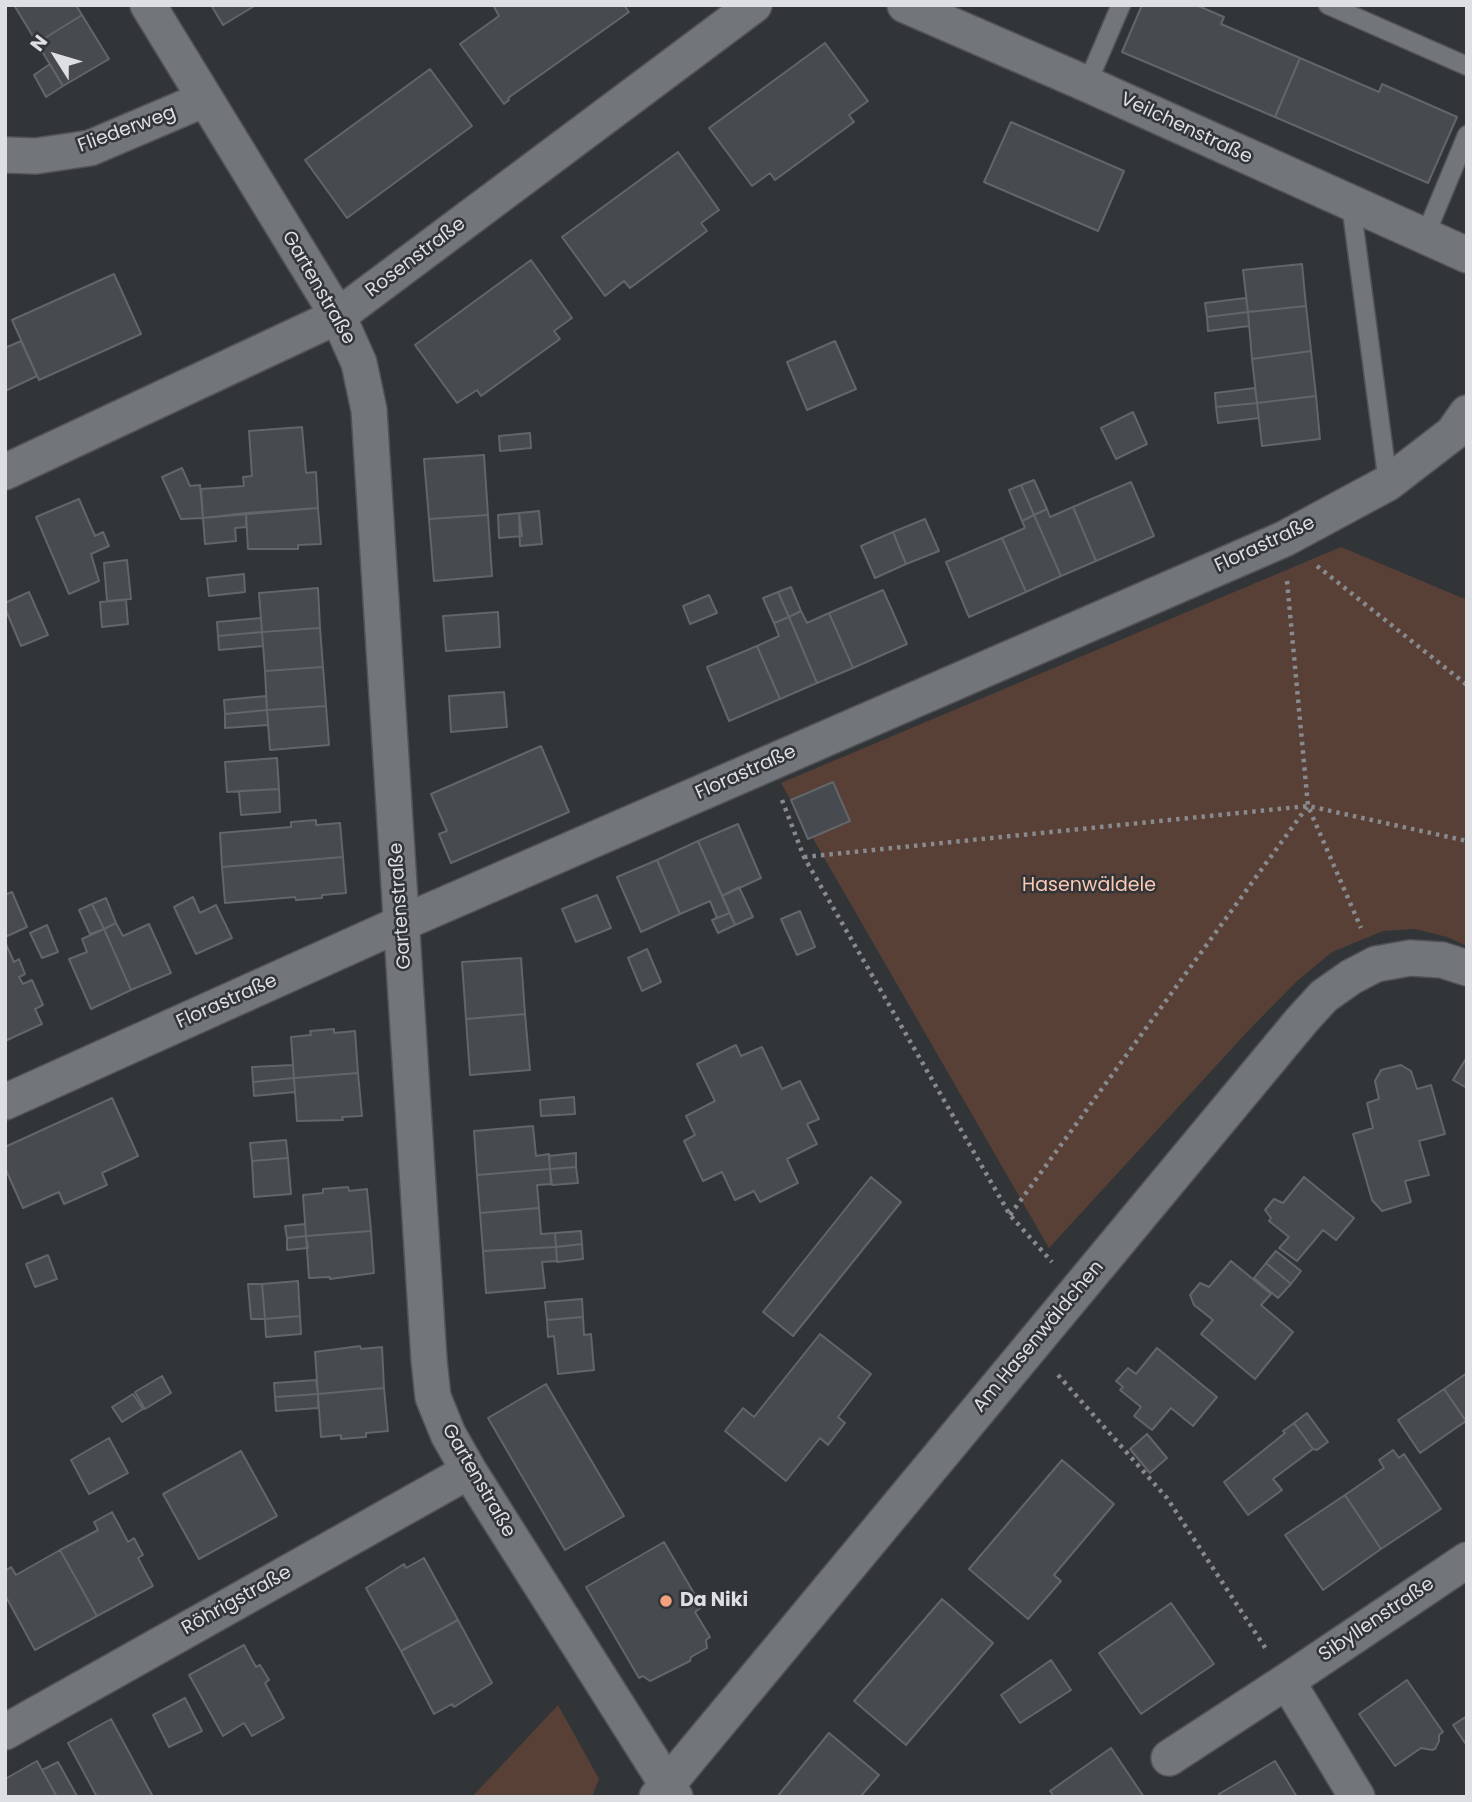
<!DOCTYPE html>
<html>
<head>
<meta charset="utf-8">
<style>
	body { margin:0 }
	#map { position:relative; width:1472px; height:1802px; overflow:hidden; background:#323538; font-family:Poppins,sans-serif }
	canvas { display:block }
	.frame { position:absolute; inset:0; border:7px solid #dddfe2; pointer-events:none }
	.north { position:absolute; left:21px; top:21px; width:70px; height:70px; -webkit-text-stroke:5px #323538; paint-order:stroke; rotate:307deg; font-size:19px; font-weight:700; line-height:28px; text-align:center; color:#dddfe2 }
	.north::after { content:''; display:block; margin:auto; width:24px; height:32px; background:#dddfe2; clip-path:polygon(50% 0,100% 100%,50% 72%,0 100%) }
</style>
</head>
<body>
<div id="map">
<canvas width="1472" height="1802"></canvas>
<div class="frame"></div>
<div class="north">N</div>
</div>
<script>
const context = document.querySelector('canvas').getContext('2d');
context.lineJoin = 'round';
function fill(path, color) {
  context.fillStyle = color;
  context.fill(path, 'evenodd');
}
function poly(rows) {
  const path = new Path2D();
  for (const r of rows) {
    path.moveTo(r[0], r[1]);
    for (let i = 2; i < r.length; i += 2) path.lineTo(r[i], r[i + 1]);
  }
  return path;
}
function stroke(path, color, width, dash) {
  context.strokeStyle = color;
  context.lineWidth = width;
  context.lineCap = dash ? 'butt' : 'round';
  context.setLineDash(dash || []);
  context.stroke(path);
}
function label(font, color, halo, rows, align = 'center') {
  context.font = font + ' Poppins,sans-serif';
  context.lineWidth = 5;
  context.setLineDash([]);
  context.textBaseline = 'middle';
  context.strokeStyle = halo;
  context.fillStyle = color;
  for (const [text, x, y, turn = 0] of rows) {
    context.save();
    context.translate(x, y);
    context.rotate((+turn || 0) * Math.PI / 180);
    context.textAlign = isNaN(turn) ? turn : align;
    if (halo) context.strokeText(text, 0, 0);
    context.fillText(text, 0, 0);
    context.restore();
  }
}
fill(poly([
	[1341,547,1467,600,1467,946,1447,937,1415,929,1383,931,1332,952,1297,981,1248,1031,1049,1248,781,783],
	[558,1705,599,1779,592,1797,472,1797]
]), '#584036');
const building = poly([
	[14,5,76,5,82,15,37,43,14,5],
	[211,5,256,5,223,25,211,5],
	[624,5,629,12,508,98,509,100,504,104,460,44,499,16,493,5,624,5],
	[1142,5,1196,5,1224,17,1221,24,1300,58,1275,117,1122,52,1142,5],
	[82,15,109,59,63,86,37,43,82,15],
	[825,43,868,101,849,115,854,122,775,180,770,173,752,186,709,128,825,43],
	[1300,58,1379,92,1382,84,1457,117,1428,183,1275,117,1300,58],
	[50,64,63,86,46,97,34,75,50,64],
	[430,69,472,126,347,218,305,160,430,69],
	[1011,122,1124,171,1098,231,984,182,1011,122],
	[678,152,719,210,701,223,707,231,630,288,624,281,605,296,562,237,678,152],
	[531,260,572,318,554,331,560,339,481,396,477,390,457,403,415,345,531,260],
	[1302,264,1306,306,1248,312,1243,270,1302,264],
	[114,274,141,334,39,380,12,320,114,274],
	[1246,298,1248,312,1207,317,1205,303,1246,298],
	[1306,306,1311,351,1252,359,1248,312,1306,306],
	[1248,312,1249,326,1208,331,1207,317,1248,312],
	[21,341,37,376,5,391,5,348,21,341],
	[835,341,856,389,807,410,787,362,835,341],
	[1311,351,1316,396,1257,403,1252,359,1311,351],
	[1255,388,1257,403,1216,407,1215,393,1255,388],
	[1316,396,1320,439,1262,446,1257,403,1316,396],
	[1257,403,1259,418,1218,423,1216,407,1257,403],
	[1133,412,1147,444,1116,459,1101,428,1133,412],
	[302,427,306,473,316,472,318,508,203,518,201,489,244,486,243,477,252,476,249,431,302,427],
	[530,433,531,448,500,451,499,436,530,433],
	[484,455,488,515,429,519,424,459,484,455],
	[182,468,190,486,200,485,203,518,181,519,162,477,182,468],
	[1034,480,1047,509,1034,515,1021,485,1034,480],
	[1131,482,1154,536,1096,561,1073,507,1131,482],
	[1021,485,1034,515,1022,521,1009,490,1021,485],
	[79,499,95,536,103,532,109,546,91,554,99,581,69,594,36,517,79,499],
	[1073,507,1096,561,1061,576,1034,515,1047,509,1050,517,1073,507],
	[318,508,321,544,298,545,298,549,248,549,246,513,318,508],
	[539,511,542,544,520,546,519,513,539,511],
	[246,513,246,527,235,528,236,541,205,544,203,518,246,513],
	[519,513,522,536,499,538,498,515,519,513],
	[488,515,492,576,434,581,429,519,488,515],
	[1034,515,1061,576,1026,592,1002,538,1025,528,1022,521,1034,515],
	[925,519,939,551,906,564,893,532,925,519],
	[893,532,906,564,875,578,861,546,893,532],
	[1002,538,1026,592,969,617,946,562,1002,538],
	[127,560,131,599,107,601,104,563,127,560],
	[244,574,245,592,209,596,207,578,244,574],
	[791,587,801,611,789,617,778,592,791,587],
	[318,588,320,628,262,632,259,593,318,588],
	[883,590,907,644,853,668,829,613,883,590],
	[29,592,48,635,21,646,5,608,5,603,29,592],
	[778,592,789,617,774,623,763,598,778,592],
	[709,595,717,613,690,624,683,606,709,595],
	[126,600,128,624,102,627,100,602,126,600],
	[801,611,807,623,829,613,853,668,817,683,789,617,801,611],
	[498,612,500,647,446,651,443,616,498,612],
	[789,617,817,683,780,699,757,646,779,636,774,623,789,617],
	[261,618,262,632,218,636,217,622,261,618],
	[320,628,323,667,265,671,262,632,320,628],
	[262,632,263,646,219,650,218,636,262,632],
	[757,646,780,699,729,721,707,667,757,646],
	[323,667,326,706,267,710,265,671,323,667],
	[504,692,507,727,451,732,449,696,504,692],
	[266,696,267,710,225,714,224,700,266,696],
	[326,706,329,745,270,750,267,710,326,706],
	[267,710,268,725,225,728,225,714,267,710],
	[541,746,569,812,451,863,439,834,447,831,431,794,541,746],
	[277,758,279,789,227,792,225,762,277,758],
	[833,782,850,821,808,839,791,800,833,782],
	[279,789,280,812,241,815,239,791,279,789],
	[316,820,316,825,340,823,343,857,222,867,220,833,291,827,291,822,316,820],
	[738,824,761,878,722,896,698,841,738,824],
	[698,841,730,913,717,918,710,901,680,914,657,860,698,841],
	[343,857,346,893,322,895,322,898,296,900,295,897,225,903,222,867,343,857],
	[657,860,680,914,641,932,617,877,657,860],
	[739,887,753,917,735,925,722,896,739,887],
	[12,892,27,927,5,937,5,895,12,892],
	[597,895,611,928,576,942,562,909,597,895],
	[193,897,200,913,216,905,232,938,196,954,174,907,193,897],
	[106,898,116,923,104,929,92,904,106,898],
	[92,904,104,929,90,934,79,910,92,904],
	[800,911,815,947,797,955,781,919,800,911],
	[730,913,735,925,718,933,712,920,730,913],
	[116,923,123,936,149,924,171,973,131,990,104,929,116,923],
	[47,925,58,952,42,958,30,933,47,925],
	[104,929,131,990,91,1009,69,959,87,952,82,939,104,929],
	[5,942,14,962,19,959,25,974,19,977,23,984,32,980,43,1005,35,1009,42,1024,5,1041,5,942],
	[647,949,661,982,642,991,628,958,647,949],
	[521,958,525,1014,466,1019,462,962,521,958],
	[525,1014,530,1070,470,1075,466,1019,525,1014],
	[334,1029,334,1033,355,1031,358,1073,294,1078,291,1037,311,1035,310,1031,334,1029],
	[736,1045,741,1056,762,1047,782,1089,800,1081,819,1119,807,1124,817,1144,787,1159,798,1183,760,1202,754,1191,735,1200,722,1172,703,1181,684,1141,695,1135,686,1116,715,1101,697,1064,736,1045],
	[1467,1057,1467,1088,1453,1080,1467,1057],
	[293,1065,294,1078,253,1082,252,1067,293,1065],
	[1401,1065,1411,1071,1417,1089,1431,1085,1445,1134,1419,1141,1429,1175,1405,1181,1411,1202,1382,1211,1372,1200,1353,1134,1373,1128,1367,1103,1379,1099,1375,1081,1381,1070,1401,1065],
	[358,1073,362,1116,342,1117,343,1120,297,1121,294,1078,358,1073],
	[294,1078,295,1092,254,1096,253,1082,294,1078],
	[574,1097,575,1114,541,1116,540,1100,574,1097],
	[112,1098,138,1156,102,1173,107,1185,64,1204,59,1192,23,1208,5,1168,5,1147,112,1098],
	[533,1126,536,1156,549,1154,550,1169,477,1175,474,1131,533,1126],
	[286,1140,288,1158,252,1161,250,1143,286,1140],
	[576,1153,576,1167,550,1169,549,1156,576,1153],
	[288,1158,291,1194,254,1197,252,1161,288,1158],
	[576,1167,578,1183,552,1185,550,1169,576,1167],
	[550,1169,551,1184,537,1185,539,1208,480,1213,477,1175,550,1169],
	[871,1177,901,1202,793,1336,763,1312,871,1177],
	[1304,1177,1354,1218,1336,1240,1323,1230,1297,1261,1279,1248,1289,1237,1269,1221,1271,1218,1265,1210,1274,1199,1283,1203,1304,1177],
	[348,1187,349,1191,367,1189,371,1231,306,1236,303,1195,323,1193,323,1189,348,1187],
	[539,1208,541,1234,555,1233,556,1247,483,1251,480,1213,539,1208],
	[305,1224,306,1236,287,1238,285,1226,305,1224],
	[371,1231,374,1273,330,1279,330,1277,309,1278,306,1236,371,1231],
	[581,1231,582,1244,556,1247,555,1233,581,1231],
	[306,1236,308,1248,287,1250,287,1238,306,1236],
	[582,1244,583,1259,557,1262,556,1247,582,1244],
	[556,1247,557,1261,542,1262,545,1288,486,1293,483,1251,556,1247],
	[1276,1251,1301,1271,1291,1284,1266,1263,1276,1251],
	[48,1255,57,1279,35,1287,26,1264,48,1255],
	[1231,1261,1271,1294,1261,1305,1293,1332,1255,1379,1201,1334,1213,1320,1194,1305,1190,1295,1200,1283,1209,1287,1231,1261],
	[1266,1263,1291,1284,1278,1298,1254,1278,1266,1263],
	[298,1281,300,1316,265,1319,262,1284,298,1281],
	[248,1284,262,1284,265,1319,251,1319,248,1284],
	[582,1299,583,1317,547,1320,545,1302,582,1299],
	[300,1316,301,1334,266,1337,265,1319,300,1316],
	[583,1317,584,1335,591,1334,594,1370,558,1374,554,1336,548,1337,547,1320,583,1317],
	[820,1334,871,1374,838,1417,845,1423,828,1445,820,1438,786,1481,725,1431,743,1408,754,1417,820,1334],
	[360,1346,361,1349,382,1347,384,1388,318,1394,315,1352,360,1346],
	[1157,1348,1217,1397,1193,1426,1171,1408,1152,1430,1134,1416,1141,1407,1120,1390,1123,1387,1116,1381,1128,1368,1136,1374,1157,1348],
	[1467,1373,1467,1421,1466,1421,1444,1389,1467,1373],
	[162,1376,171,1393,145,1409,135,1392,162,1376],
	[316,1380,318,1394,275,1397,274,1383,316,1380],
	[546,1384,624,1516,565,1550,488,1418,546,1384],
	[384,1388,388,1431,366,1433,366,1437,341,1439,341,1435,321,1437,318,1394,384,1388],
	[1444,1389,1466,1421,1420,1453,1398,1420,1444,1389],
	[133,1394,143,1409,122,1422,112,1407,133,1394],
	[318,1394,318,1408,276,1411,275,1397,318,1394],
	[1307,1413,1328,1442,1317,1450,1313,1449,1294,1423,1307,1413],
	[1294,1423,1313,1449,1273,1479,1282,1490,1248,1515,1224,1482,1285,1433,1283,1431,1294,1423],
	[1147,1434,1167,1458,1150,1473,1130,1449,1147,1434],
	[109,1438,128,1473,89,1494,71,1460,109,1438],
	[1393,1450,1399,1458,1404,1454,1441,1509,1381,1549,1345,1495,1384,1468,1379,1460,1393,1450],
	[241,1451,277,1516,199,1559,163,1494,241,1451],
	[1062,1460,1114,1504,1054,1575,1061,1581,1028,1619,969,1569,1062,1460],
	[1345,1495,1381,1549,1323,1590,1285,1535,1345,1495],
	[112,1512,128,1542,134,1538,143,1555,138,1558,153,1586,97,1616,60,1550,98,1530,94,1522,112,1512],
	[664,1542,702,1607,695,1612,710,1637,706,1640,707,1648,691,1657,690,1661,650,1681,643,1676,639,1678,586,1587,664,1542],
	[60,1550,97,1616,35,1650,5,1595,5,1571,11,1567,16,1575,60,1550],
	[424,1558,458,1620,401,1651,366,1588,404,1564,406,1568,424,1558],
	[942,1599,993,1643,906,1745,854,1701,942,1599],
	[1171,1603,1214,1664,1141,1714,1099,1653,1171,1603],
	[458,1620,492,1683,454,1707,452,1704,434,1714,401,1651,458,1620],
	[244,1645,256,1667,260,1665,269,1680,265,1683,284,1718,252,1736,244,1723,223,1736,189,1675,244,1645],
	[1051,1660,1071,1690,1020,1723,1001,1695,1051,1660],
	[1407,1680,1443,1732,1439,1735,1439,1741,1435,1749,1432,1750,1421,1748,1395,1766,1359,1714,1407,1680],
	[185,1698,202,1731,169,1747,153,1715,185,1698],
	[1467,1716,1467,1746,1453,1725,1467,1716],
	[111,1719,152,1795,150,1797,97,1797,68,1743,111,1719],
	[829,1733,879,1775,860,1797,777,1797,829,1733],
	[1111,1748,1144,1797,1054,1797,1050,1791,1111,1748],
	[37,1761,57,1797,5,1797,5,1779,37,1761],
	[1275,1761,1297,1797,1221,1797,1219,1794,1275,1761],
	[58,1762,77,1796,76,1797,57,1797,42,1770,58,1762]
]);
fill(building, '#474a4e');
stroke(building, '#626569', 2);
const service = poly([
	[1328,5,1467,66],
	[1087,84,1121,5],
	[1351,204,1388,483],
	[1425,236,1467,135]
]);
const minor = poly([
	[148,5,338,316,359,363,369,410,429,1360,433,1397,448,1434,469,1471,675,1797],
	[905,5,1087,84,1467,255],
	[5,155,36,156,90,148,205,99],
	[5,472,338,316,754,5],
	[5,1102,402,923,1284,539,1388,483,1453,433,1467,413],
	[5,1732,469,1471],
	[1169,1758,1287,1681],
	[657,1797,1302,1020,1324,996,1351,977,1376,964,1410,958,1442,960,1467,968],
	[1357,1797,1287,1681,1467,1560]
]);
stroke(service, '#515356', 21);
stroke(minor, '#515356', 38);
stroke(poly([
	[1317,566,1467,685],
	[1287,581,1308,806,1361,928],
	[782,800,804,857,1010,1215,1052,1262],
	[804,857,1308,806,1467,841],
	[1010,1215,1307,807],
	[1058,1375,1167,1498,1266,1649]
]), '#888a8d', 4.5, [3.5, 5]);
stroke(service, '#727579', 18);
stroke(minor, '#727579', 35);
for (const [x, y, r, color] of [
	[666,1601,7,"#f2a17e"]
]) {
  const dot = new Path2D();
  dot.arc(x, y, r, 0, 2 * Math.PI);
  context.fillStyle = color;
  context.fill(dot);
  stroke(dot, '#323538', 2.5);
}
label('19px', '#dddfe2', '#323538', [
	["Veilchenstraße",1186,129,25],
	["Fliederweg",127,130,-20],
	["Rosenstraße",416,258,-37],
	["Gartenstraße",318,288,60],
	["Florastraße",1265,545,-25],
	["Florastraße",746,773,-24],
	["Gartenstraße",401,906,-94],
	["Florastraße",227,1002,-24],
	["Am Hasenwäldchen",1039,1337,-50],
	["Gartenstraße",478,1481,60],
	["Röhrigstraße",237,1601,-29],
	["Sibyllenstraße",1377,1620,-34]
]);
label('19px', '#fcc9b3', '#323538', [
	["Hasenwäldele",1089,886]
]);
label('bold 19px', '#dddfe2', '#323538', [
	["Da Niki",680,1601]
], 'left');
</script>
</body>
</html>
